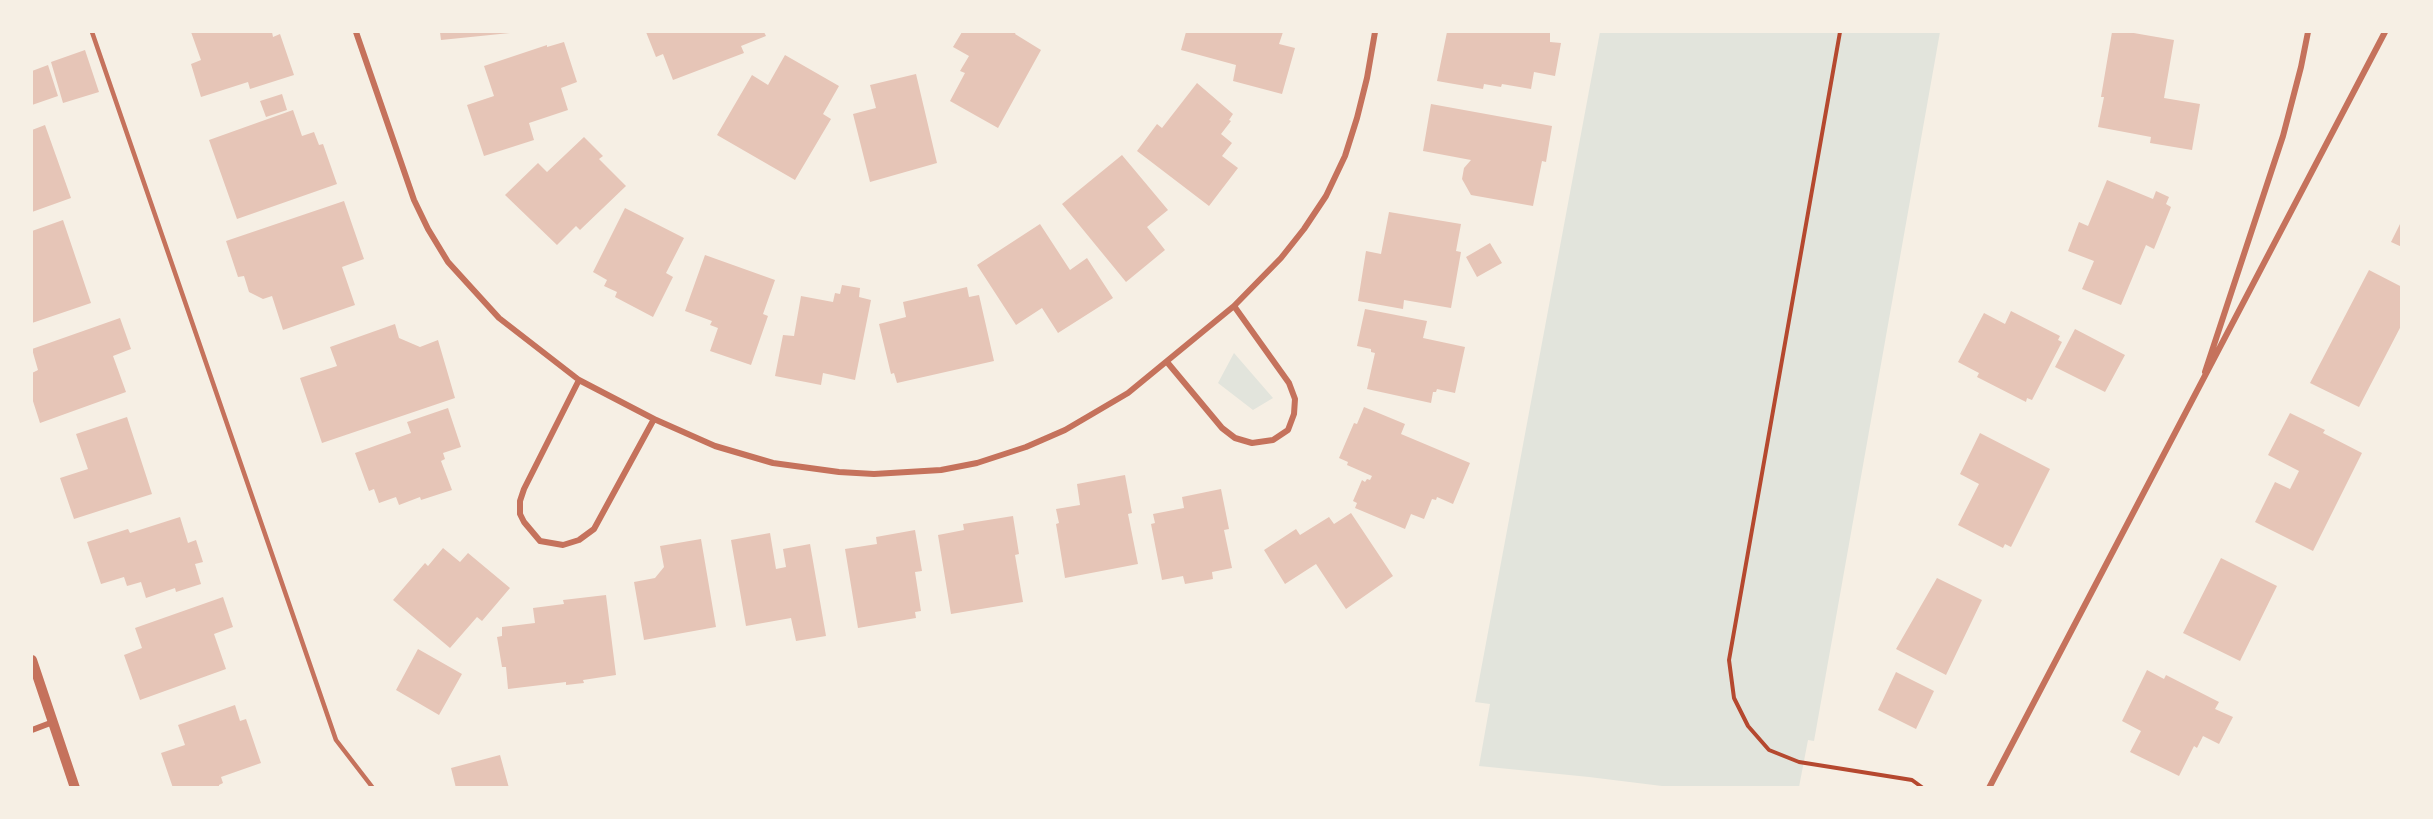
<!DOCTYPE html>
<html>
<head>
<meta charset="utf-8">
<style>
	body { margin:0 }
	#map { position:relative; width:2433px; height:819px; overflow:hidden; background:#f6efe4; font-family:"DejaVu Sans",sans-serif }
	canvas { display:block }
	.frame { position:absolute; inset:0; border:33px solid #f6efe4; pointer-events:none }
</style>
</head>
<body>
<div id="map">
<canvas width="2433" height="819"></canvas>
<div class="frame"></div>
</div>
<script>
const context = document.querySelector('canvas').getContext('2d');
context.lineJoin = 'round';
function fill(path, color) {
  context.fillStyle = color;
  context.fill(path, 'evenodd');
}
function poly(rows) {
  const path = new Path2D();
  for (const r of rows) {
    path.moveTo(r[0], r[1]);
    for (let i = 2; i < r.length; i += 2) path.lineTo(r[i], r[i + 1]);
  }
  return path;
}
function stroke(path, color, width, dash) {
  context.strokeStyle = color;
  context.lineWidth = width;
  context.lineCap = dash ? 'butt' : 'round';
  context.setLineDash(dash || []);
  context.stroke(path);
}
fill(poly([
	[1600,32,1940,32,1814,741,1808,740,1799,787,1670,787,1589,777,1479,766,1490,704,1475,702],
	[1234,353,1273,398,1253,410,1218,383]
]), '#e2e4dc');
fill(poly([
	[191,32,272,32,273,37,280,34,294,75,250,89,248,82,201,97,191,64,201,60],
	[440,32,510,32,510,33,441,40],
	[646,32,764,32,766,36,741,46,744,53,673,80,663,54,656,57],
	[962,32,1016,32,1015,34,1041,50,998,128,950,101,965,73,960,71,969,56,953,47],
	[1186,32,1283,32,1279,44,1295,48,1282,94,1233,81,1236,65,1181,50],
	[1447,32,1550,32,1550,42,1561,43,1555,76,1534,72,1531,89,1502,84,1501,87,1484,84,1483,89,1437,81],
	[2112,32,2128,32,2174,40,2164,98,2200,104,2192,150,2150,143,2151,137,2098,127,2104,97,2101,97],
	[564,42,577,82,561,88,568,110,529,123,534,140,484,156,467,105,494,96,484,66,547,45,547,47],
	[85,50,99,92,63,103,51,62],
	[785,55,839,86,823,114,831,119,795,180,717,135,752,75,768,85],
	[48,65,58,96,32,105,32,71],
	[916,74,937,163,870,182,853,114,876,108,870,85],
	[1197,83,1233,114,1229,120,1231,121,1221,134,1232,143,1222,156,1238,168,1209,206,1137,151,1157,124,1162,128],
	[282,94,287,110,266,117,260,101],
	[1431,104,1552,126,1546,162,1542,161,1533,206,1471,195,1462,179,1464,168,1471,160,1423,151],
	[293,110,302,136,314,132,319,145,323,144,337,184,237,219,209,140],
	[45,125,71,198,32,212,32,130],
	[584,137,603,156,599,159,626,186,580,230,576,226,557,245,505,195,538,163,547,172],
	[1122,155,1168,210,1147,227,1165,250,1126,282,1062,204],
	[2107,180,2153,199,2156,191,2169,197,2166,204,2171,207,2154,249,2146,245,2121,305,2082,289,2094,261,2068,251,2079,222,2088,226],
	[344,201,364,259,342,267,355,305,283,330,272,296,263,299,249,292,244,276,238,277,226,241],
	[625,208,684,238,666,273,673,277,653,317,615,297,617,292,604,286,607,280,593,272],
	[1389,212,1461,224,1456,251,1461,252,1451,308,1404,300,1403,309,1358,301,1366,251,1381,254],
	[63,220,91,303,32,323,32,231],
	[2402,220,2402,247,2391,242],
	[1040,224,1070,270,1087,258,1113,298,1058,333,1042,308,1016,325,977,265],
	[1490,243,1502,263,1477,277,1466,257],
	[705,255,775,280,763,314,768,316,751,365,710,351,718,328,710,325,712,321,685,311],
	[2369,270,2402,287,2402,324,2359,407,2310,383],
	[842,285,860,288,859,297,871,300,855,380,823,373,821,385,775,376,783,335,794,336,801,296,833,302,835,293,840,294],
	[967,287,969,297,979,295,994,361,897,383,894,373,891,374,879,324,906,317,903,302],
	[1365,309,1427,321,1423,338,1465,347,1455,393,1437,389,1436,392,1433,392,1431,403,1367,389,1375,353,1371,352,1371,349,1357,346],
	[2011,311,2060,336,2058,340,2062,342,2032,400,2027,398,2026,402,1977,377,1979,373,1958,362,1984,313,2005,324],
	[120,318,131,349,113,356,126,392,40,423,32,398,32,373,38,370,32,349],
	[395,324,399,338,420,347,438,340,455,398,322,443,300,378,337,366,330,347],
	[2075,329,2125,355,2105,392,2055,367],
	[1364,407,1405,424,1401,434,1470,463,1453,504,1437,497,1436,500,1432,499,1424,519,1411,514,1405,529,1355,508,1357,503,1353,501,1362,480,1365,482,1367,479,1370,480,1372,476,1347,465,1348,462,1339,458,1354,423,1357,424],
	[448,408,461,447,443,453,445,459,441,461,452,490,421,500,420,497,399,505,396,497,379,503,374,489,369,491,355,453,411,433,407,422],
	[2290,413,2325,430,2323,433,2362,453,2313,551,2255,522,2275,482,2290,489,2299,471,2268,455],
	[127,417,152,494,74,519,60,478,88,469,76,434],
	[1980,433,2050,469,2011,547,2005,544,2003,548,1958,525,1979,484,1960,474],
	[1125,475,1132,513,1128,514,1138,564,1065,578,1056,524,1059,523,1056,509,1080,505,1077,484],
	[1221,489,1229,529,1224,530,1232,568,1212,572,1213,579,1185,584,1183,576,1162,580,1151,524,1155,523,1153,514,1184,508,1182,497],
	[1351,513,1393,576,1346,609,1316,564,1285,584,1264,550,1296,529,1300,535,1329,517,1334,524],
	[1013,516,1019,554,1015,555,1023,602,951,614,938,535,964,530,963,524],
	[180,517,188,543,196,540,203,562,195,564,201,584,176,592,175,588,146,598,141,582,127,586,124,577,101,584,87,542,128,529,130,533],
	[915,530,922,571,915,572,921,611,915,612,916,618,858,628,845,549,877,544,876,537],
	[770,533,776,569,786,567,783,549,810,544,826,636,796,641,791,618,746,626,731,540],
	[701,539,716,627,644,640,634,582,655,578,664,567,660,546],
	[443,548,460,562,468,553,510,588,482,621,477,617,450,648,393,600,425,563,428,566],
	[2221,558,2277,586,2240,661,2183,633],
	[1937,578,1982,600,1946,675,1896,649],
	[606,595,616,675,583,680,584,683,566,685,566,682,508,689,506,667,502,667,497,637,502,636,502,627,535,623,533,608,564,604,563,600],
	[223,597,233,627,214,634,226,669,140,700,124,655,142,648,135,628],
	[418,649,462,674,439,715,396,690],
	[2147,670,2164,679,2166,675,2219,702,2215,709,2233,717,2219,744,2203,736,2197,748,2194,746,2179,776,2130,752,2141,731,2122,721],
	[1896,672,1934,691,1916,729,1878,710],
	[235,705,240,721,246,719,261,763,221,777,223,783,219,785,219,788,173,788,161,753,185,745,178,725],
	[500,755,509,788,456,788,451,768]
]), '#e6c5b7');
stroke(poly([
	[1840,32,1729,660,1734,698,1748,726,1769,750,1799,762,1912,780,1923,788]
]), '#b5482f', 4);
stroke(poly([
	[92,32,336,740,373,788]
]), '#c5725c', 4.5);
stroke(poly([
	[356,32,414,200,428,229,448,262,499,318,579,380,654,419,715,446,773,463,839,472,874,474,941,470,977,463,1026,447,1065,430,1128,393,1234,306,1281,258,1304,229,1326,196,1345,156,1357,118,1367,78,1375,32],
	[1167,362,1222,428,1235,438,1252,443,1273,440,1288,430,1294,414,1295,399,1289,383,1234,306],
	[2205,372,2283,136,2301,67,2308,32],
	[579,380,524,489,520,501,520,514,524,522,540,541,563,545,579,540,594,529,654,419],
	[32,730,53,722],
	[1989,788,2385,32]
]), '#c5725c', 6);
stroke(poly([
	[32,660,75,788]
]), '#c5725c', 10);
</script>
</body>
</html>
